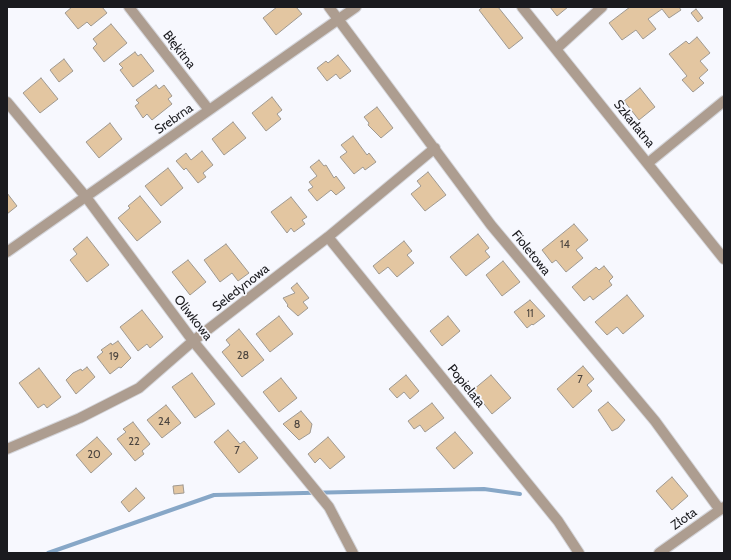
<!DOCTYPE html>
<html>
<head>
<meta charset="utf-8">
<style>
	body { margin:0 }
	#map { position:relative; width:731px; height:560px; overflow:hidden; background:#f7f8fe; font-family:Cabin,sans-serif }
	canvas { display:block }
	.frame { position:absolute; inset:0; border:8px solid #1b1b1f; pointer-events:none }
</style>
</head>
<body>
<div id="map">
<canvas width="731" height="560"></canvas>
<div class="frame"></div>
</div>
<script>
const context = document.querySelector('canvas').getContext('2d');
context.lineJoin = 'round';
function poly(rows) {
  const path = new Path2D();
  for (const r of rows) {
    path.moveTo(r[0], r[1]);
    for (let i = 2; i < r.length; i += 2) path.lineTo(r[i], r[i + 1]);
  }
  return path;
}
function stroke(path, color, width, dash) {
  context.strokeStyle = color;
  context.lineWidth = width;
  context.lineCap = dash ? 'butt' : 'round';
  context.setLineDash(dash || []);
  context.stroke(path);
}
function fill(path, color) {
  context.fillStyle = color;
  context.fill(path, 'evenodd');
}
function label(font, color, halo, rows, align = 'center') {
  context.font = font + ' Cabin,sans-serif';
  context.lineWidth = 3.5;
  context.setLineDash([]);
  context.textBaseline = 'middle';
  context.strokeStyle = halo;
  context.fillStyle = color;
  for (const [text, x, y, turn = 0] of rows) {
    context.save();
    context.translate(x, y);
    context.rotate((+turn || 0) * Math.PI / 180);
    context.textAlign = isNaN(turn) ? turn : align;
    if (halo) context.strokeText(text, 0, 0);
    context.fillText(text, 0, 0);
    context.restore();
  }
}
stroke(poly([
	[48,553,214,495,484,489,520,494]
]), '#87a7c7', 4);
const building = poly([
	[72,7,102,7,107,13,91,26,87,22,78,29,65,13,72,7],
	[277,7,296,7,302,14,276,35,263,18,277,7],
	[483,7,498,7,523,38,509,49,479,10,483,7],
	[550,7,568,7,557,16,550,7],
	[630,7,679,7,681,10,669,18,662,9,648,19,656,29,643,39,636,30,622,40,609,23,630,7],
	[696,9,703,18,698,22,691,13,696,9],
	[111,24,127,43,104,62,93,48,97,44,93,39,111,24],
	[697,37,710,53,700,61,708,70,699,78,704,83,693,92,682,80,687,76,669,54,686,41,689,44,697,37],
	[135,52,138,56,141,54,154,71,133,87,120,70,123,68,119,64,135,52],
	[338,55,351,71,340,79,336,74,327,81,317,68,326,61,328,63,338,55],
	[64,59,73,71,59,82,50,70,64,59],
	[41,78,58,99,40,113,23,93,41,78],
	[156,85,159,89,164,85,172,96,168,99,172,104,152,120,147,114,143,118,135,106,139,103,136,100,156,85],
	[640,88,655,107,639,120,624,101,640,88],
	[272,97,282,110,277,114,281,119,266,131,252,113,272,97],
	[377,107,393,128,381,138,368,125,369,123,364,117,377,107],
	[233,122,246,138,224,155,212,139,233,122],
	[110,123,122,139,99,158,86,142,110,123],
	[353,136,367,155,369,153,376,162,365,170,363,167,354,174,340,157,347,152,341,145,353,136],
	[202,151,213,165,203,173,206,177,198,183,186,168,184,170,176,161,186,153,191,160,202,151],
	[319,160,324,166,326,165,334,178,336,176,345,188,336,195,331,190,317,201,308,190,313,187,309,182,317,176,310,167,319,160],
	[168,168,183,188,161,206,145,186,168,168],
	[428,172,446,195,425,211,411,194,421,186,417,181,428,172],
	[7,193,17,206,7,214,7,193],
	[140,196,161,222,137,241,118,218,130,208,128,206,140,196],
	[291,197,307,217,302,220,305,224,294,232,291,228,287,233,271,212,291,197],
	[574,224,588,240,576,250,583,258,566,272,556,260,552,263,542,250,574,224],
	[478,234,489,248,485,251,490,257,466,276,450,257,478,234],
	[87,237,109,265,87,282,70,260,77,254,73,249,87,237],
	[404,241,412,251,407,255,414,263,397,277,388,267,379,274,373,266,404,241],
	[226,244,249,273,238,281,232,273,220,282,204,260,226,244],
	[188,260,206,282,190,295,172,272,188,260],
	[503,261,520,282,502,296,486,275,503,261],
	[604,266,613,277,609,281,612,285,593,300,590,296,584,301,572,287,596,267,599,270,604,266],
	[297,283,309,298,303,302,308,308,298,316,287,306,288,305,283,298,295,293,291,288,297,283],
	[627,295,644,316,623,334,617,327,607,335,595,322,627,295],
	[530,300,545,316,533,325,532,324,527,328,514,312,530,300],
	[142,310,163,337,150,348,147,344,138,351,120,327,142,310],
	[279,316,293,334,270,352,256,334,279,316],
	[448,316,460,331,442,346,430,331,448,316],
	[239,329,264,360,242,377,222,352,230,345,226,340,239,329],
	[118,341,131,358,121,368,119,367,110,374,97,357,103,352,101,350,111,343,112,345,118,341],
	[583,366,594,379,587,385,592,391,573,408,557,389,583,366],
	[87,367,95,377,76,394,66,380,73,373,81,369,82,371,87,367],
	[39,368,61,397,47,408,44,404,38,408,19,383,39,368],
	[192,373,215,404,195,418,172,387,192,373],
	[406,375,419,391,410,399,404,392,397,398,389,389,406,375],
	[491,375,511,398,492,414,473,390,491,375],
	[281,378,297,398,279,412,263,392,281,378],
	[608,402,625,420,618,428,612,431,598,410,608,402],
	[432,403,444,418,425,432,420,425,414,429,408,421,432,403],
	[166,405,181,423,162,438,147,420,166,405],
	[301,411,312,424,310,433,299,440,283,424,301,411],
	[133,422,150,444,142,451,144,454,135,461,117,439,126,432,123,429,133,422],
	[228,430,240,444,244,441,258,458,239,473,214,442,228,430],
	[455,432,473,453,454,469,436,448,455,432],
	[97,437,112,454,91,473,76,455,97,437],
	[328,437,345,457,330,469,320,458,315,463,308,454,328,437],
	[672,477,688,496,672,510,656,491,672,477],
	[183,485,184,493,174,494,173,486,183,485],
	[136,488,145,498,129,512,121,502,136,488]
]);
fill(building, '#e3c6a1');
stroke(building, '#9f9991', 1);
const street = poly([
	[129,7,209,110],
	[329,7,491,225,655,421,720,510],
	[522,7,724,259],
	[556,49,602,7],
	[7,102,86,197,193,341,329,507,353,553],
	[648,163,724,101],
	[328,237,558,521,579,553],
	[7,252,356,7],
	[7,449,80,418,139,388,193,341,328,237,435,148],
	[659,553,724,507]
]);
stroke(street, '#d4d5da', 12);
stroke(street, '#ad9d90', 10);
label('11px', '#4d4640', null, [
	["14",565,245],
	["11",530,314],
	["28",243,356],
	["19",114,357],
	["7",580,380],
	["24",164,422],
	["8",297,425],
	["22",134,442],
	["7",237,451],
	["20",94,455]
]);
label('13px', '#1b1b1f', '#f7f8fe', [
	["Błękitna",179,50,52],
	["Srebrna",174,119,-35],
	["Szkarłatna",634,124,51],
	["Fioletowa",531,253,51],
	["Seledynowa",241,288,-38],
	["Oliwkowa",193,318,52],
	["Popielata",466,386,51],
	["Złota",684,519,-35]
]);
</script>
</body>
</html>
